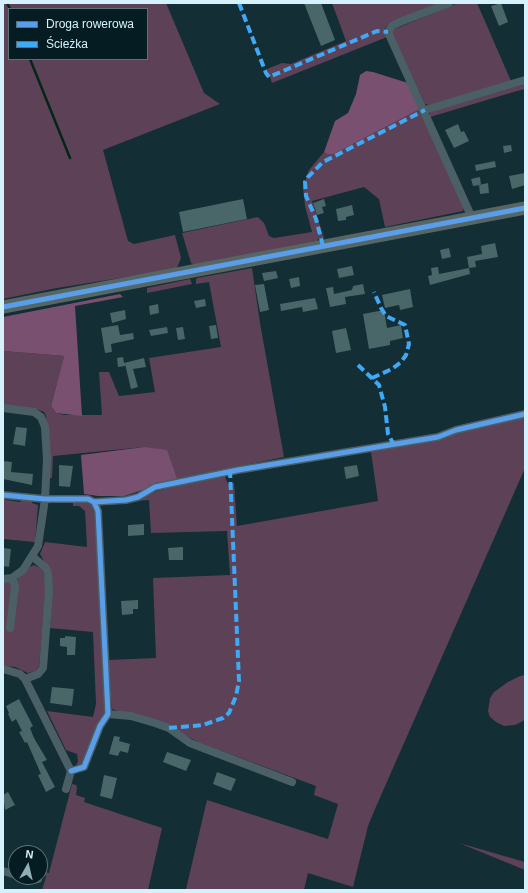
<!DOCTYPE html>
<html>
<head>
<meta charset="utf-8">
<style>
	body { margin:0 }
	#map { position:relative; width:528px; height:893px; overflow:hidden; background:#132e34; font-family:Helvetica,sans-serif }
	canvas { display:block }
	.frame { position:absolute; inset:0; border:4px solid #d5f2fc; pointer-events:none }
	.legend { position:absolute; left:8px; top:8px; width:140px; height:52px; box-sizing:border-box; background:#041c22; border:1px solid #587279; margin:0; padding:5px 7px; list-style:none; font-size:12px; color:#d5f2fc }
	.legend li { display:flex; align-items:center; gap:8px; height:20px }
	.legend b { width:20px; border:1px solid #587279 }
	.north { position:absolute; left:8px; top:845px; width:40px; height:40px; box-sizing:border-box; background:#041c22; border:1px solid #587279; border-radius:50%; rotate:8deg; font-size:11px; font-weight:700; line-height:16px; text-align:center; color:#d5f2fc }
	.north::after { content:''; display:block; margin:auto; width:14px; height:18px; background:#91adb6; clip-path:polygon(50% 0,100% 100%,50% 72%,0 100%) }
</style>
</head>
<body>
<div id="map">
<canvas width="528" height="893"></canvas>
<div class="frame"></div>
<ul class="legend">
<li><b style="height:5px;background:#5a9eea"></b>Droga rowerowa</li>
<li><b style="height:5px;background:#3fa9f5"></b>Ścieżka</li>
</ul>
<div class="north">N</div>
</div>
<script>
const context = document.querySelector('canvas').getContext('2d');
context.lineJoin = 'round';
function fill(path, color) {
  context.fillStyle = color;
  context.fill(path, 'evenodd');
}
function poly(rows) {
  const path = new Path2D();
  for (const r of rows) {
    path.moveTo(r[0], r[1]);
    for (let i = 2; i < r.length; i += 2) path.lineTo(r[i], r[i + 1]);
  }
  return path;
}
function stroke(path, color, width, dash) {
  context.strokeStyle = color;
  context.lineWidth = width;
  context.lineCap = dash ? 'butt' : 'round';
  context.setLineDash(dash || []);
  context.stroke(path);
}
fill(poly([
	[3,3,166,3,204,93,220,104,103,150,128,241,134,244,175,235,181,258,177,268,164,271,57,288,3,299],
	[9,9,147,9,147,59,9,59],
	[332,3,441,3,389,24,384,29,387,37,272,83,267,69,282,63,291,64,346,41],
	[458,3,477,3,511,81,429,105,425,104,392,32,395,29],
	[525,84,525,89,517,91,430,117,430,112],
	[420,109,464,208,463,211,385,227,379,199,364,187,312,201,324,238,318,239,317,241,194,265,191,263,182,233,258,217,264,223,269,236,274,238,312,232,305,206,303,187,309,170,324,152,327,154,334,154],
	[252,268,260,323,284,457,177,479,144,447,53,456,52,478,50,478,46,416,44,412,36,409,3,405,3,351,64,356,51,406,56,413,65,415,102,415,99,372,109,372,119,396,155,392,149,358,221,347,209,282,196,284,196,280,197,278],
	[190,279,192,284,147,293,147,288],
	[525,416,525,468,375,809,368,826,353,887,308,873,304,890,186,889,207,800,328,839,338,804,314,795,316,786,198,742,183,734,112,709,108,660,156,658,153,578,230,575,227,531,151,533,149,500,134,501,157,491,210,478,225,477,228,484,234,483,237,526,378,501,371,452],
	[3,498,6,500,20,502,22,500,32,501,32,503,38,505,35,542,3,539],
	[87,502,92,505,95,513,105,712,82,764,76,766,78,761,77,754,66,750,47,711,93,717,96,704,93,632,50,628,52,575,40,554,45,542,87,547,85,511,79,506,73,506,73,503],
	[34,565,41,568,47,580,39,666,35,671,28,673,15,667,3,666,3,583,17,580,29,567],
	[525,675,525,720,515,725,504,726,496,722,490,717,488,711,490,698,494,692,508,682,520,676],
	[72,784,76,785,77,788,76,795,85,798,84,802,162,828,148,890,42,890,46,877,44,872,49,873],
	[459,843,525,862,525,870]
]), '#5d4157');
fill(poly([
	[366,71,373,72,408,83,420,109,334,154,327,154,324,152,335,121,348,113,356,94,360,75],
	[120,294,123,297,75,306,82,416,56,413,51,406,64,356,3,351,3,317],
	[144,447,167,450,177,479,124,496,98,496,84,494,81,455]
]), '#795070');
stroke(poly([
	[7,3,10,9],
	[30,59,70,158]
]), '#042618', 2.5);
fill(poly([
	[304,3,321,3,335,40,321,46],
	[501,3,508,22,499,26,491,6],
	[458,124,461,132,464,131,469,141,454,148,445,130],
	[511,145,512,151,504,153,503,146],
	[495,161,496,167,476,171,475,165],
	[525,173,525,185,512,189,509,176],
	[480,177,481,185,473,186,471,179],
	[488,183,489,193,480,194,479,185],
	[243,199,247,219,183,232,179,212],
	[324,199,326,206,322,207,324,213,317,215,313,203],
	[352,205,354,215,346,217,346,220,338,221,336,209],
	[495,243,498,257,475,261,476,267,469,268,467,257,482,254,481,246],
	[449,248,451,257,442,259,440,250],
	[352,266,354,275,339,278,337,269],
	[438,267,439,274,469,268,470,274,430,285,428,276,432,275,431,268],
	[276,271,278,278,264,281,262,273],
	[299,277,300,286,291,288,289,279],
	[264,284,269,310,260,312,255,285],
	[363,284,365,294,345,297,346,304,330,307,326,288,333,287,334,294,352,290,353,286],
	[410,289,413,307,400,310,399,305,385,308,382,295],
	[315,298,318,309,303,312,302,307,281,311,280,304],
	[205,299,206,306,196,308,194,301],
	[158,304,159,313,150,315,149,306],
	[125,310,126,319,112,323,110,313],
	[384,310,387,328,401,325,403,338,390,341,390,345,369,349,363,314],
	[118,325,120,335,133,333,134,339,111,344,112,352,105,353,101,328],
	[216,325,218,338,211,339,209,326],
	[167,327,168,333,151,336,149,330],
	[183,327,185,339,178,340,176,328],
	[346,328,351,350,336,353,332,331],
	[123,357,124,363,144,358,146,367,133,369,138,387,131,389,125,364,125,366,118,367,117,358],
	[16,427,27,428,25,446,13,444],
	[3,461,12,462,11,472,33,474,32,485,3,479],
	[59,465,73,466,70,487,59,486],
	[357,465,359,476,346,479,344,467],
	[144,524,144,535,128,536,128,525],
	[183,547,183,560,169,560,168,548],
	[3,548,11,549,9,567,3,566],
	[138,600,138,609,133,609,133,614,122,615,121,601],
	[65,636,76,637,75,655,67,655,67,647,60,646,60,638,65,638],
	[52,687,74,689,72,706,50,703],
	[19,699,33,726,30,728,34,738,47,760,42,762,55,787,46,792,38,775,41,774,27,742,25,743,19,732,22,731,16,719,12,722,8,714,9,713,6,706],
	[114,736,120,737,119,741,130,744,128,753,120,751,118,756,109,754],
	[167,752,191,760,186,771,163,762],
	[217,772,236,779,231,791,213,784],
	[104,775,117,778,112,799,100,796],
	[8,792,15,805,5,810,3,795]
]), '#496669');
stroke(poly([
	[449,3,400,22,392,26,388,32,472,218],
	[425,110,525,80],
	[3,408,34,412,41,417,45,427,47,459,45,499,38,546,23,570,12,578,3,579],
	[3,495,45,499,88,499,94,502,98,511,108,714,100,726,84,767,71,771],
	[94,502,126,500,138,497,155,487,238,470,438,437,456,430,525,414],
	[10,628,15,586,12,578],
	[3,669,20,674,25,679,71,771,66,789],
	[25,679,38,674,43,668,49,592,48,573,45,567,33,557],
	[108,714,131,716,155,723,169,728,190,743,292,782],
	[3,871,16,875],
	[20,877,32,880,38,879]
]), '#4a6066', 8);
stroke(poly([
	[3,307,525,208]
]), '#566664', 13);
stroke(poly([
	[239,3,266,73,269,77,377,31,388,32],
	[323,246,316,219,306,196,305,182,308,177,323,162,425,110],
	[358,365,379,385,385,407,388,434,393,443],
	[372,378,392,369,401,362,406,355,409,344,405,325,386,316,381,308,374,292],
	[169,728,203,725,223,718,229,713,236,696,239,681,230,471]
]), '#3fa9f5', 4, [8, 4]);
stroke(poly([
	[3,307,525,208],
	[3,495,45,499,88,499,94,502,98,511,108,714,100,726,84,767,71,771],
	[94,502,126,500,138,497,155,487,238,470,438,437,456,430,525,414]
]), '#5a9eea', 5);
</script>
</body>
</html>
